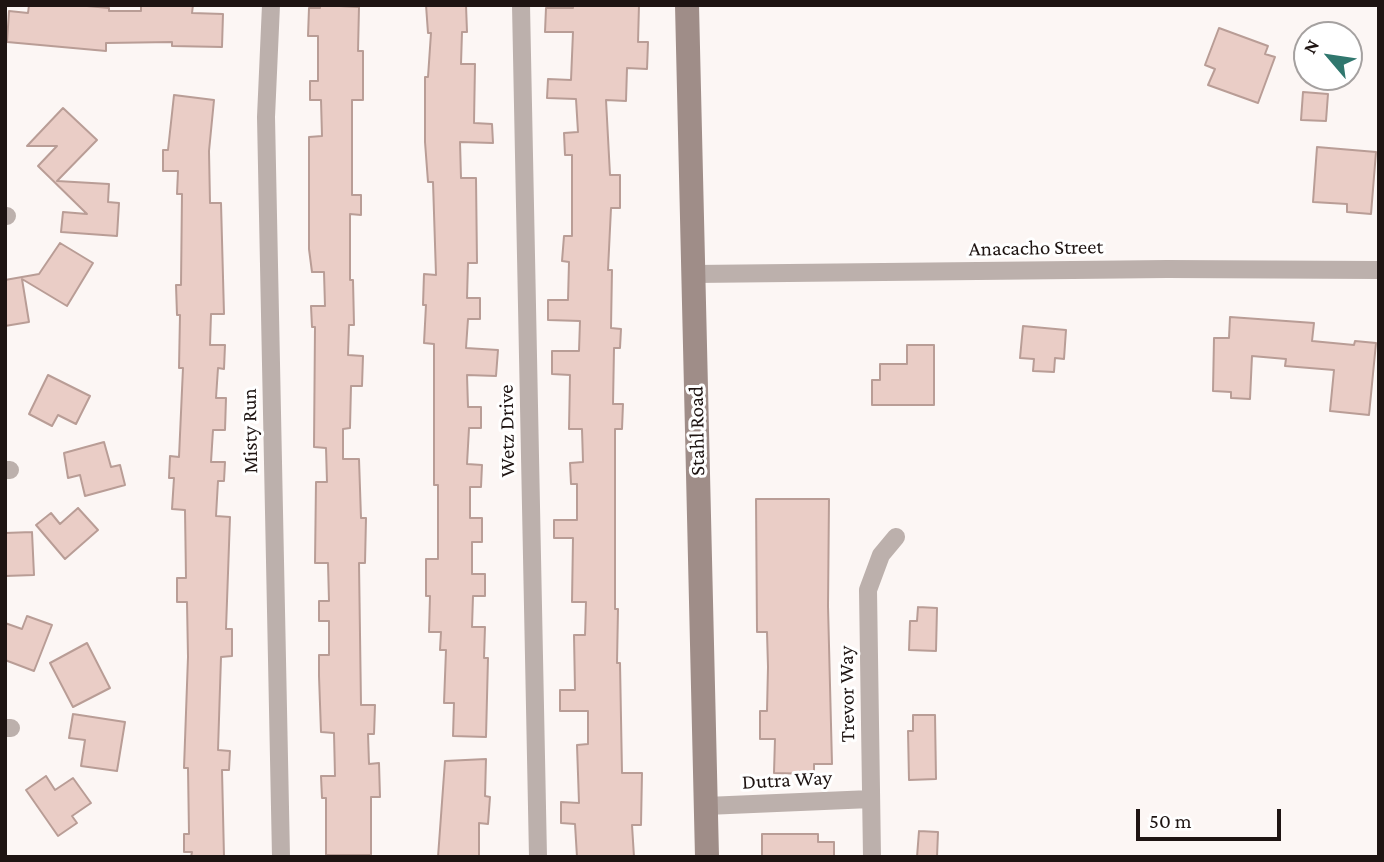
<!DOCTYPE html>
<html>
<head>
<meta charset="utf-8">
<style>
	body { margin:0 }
	#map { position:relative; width:1384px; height:862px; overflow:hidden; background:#fcf6f4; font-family:"Crimson Pro",serif }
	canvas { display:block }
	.frame { position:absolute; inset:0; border:7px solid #1e1412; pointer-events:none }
	.north { position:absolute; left:1293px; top:21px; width:70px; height:70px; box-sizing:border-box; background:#fff; border:2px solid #a5a1a0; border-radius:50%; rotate:299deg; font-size:19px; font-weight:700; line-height:28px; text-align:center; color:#1e1412 }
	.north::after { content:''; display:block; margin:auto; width:24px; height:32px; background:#30776e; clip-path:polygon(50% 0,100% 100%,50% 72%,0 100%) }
	.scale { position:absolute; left:1136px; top:809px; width:145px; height:32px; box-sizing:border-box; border:4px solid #1e1412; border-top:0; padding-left:9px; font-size:21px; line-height:24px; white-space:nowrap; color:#1e1412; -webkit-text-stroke:5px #fff; paint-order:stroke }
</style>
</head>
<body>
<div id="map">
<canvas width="1384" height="862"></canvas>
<div class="frame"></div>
<div class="north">N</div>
<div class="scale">50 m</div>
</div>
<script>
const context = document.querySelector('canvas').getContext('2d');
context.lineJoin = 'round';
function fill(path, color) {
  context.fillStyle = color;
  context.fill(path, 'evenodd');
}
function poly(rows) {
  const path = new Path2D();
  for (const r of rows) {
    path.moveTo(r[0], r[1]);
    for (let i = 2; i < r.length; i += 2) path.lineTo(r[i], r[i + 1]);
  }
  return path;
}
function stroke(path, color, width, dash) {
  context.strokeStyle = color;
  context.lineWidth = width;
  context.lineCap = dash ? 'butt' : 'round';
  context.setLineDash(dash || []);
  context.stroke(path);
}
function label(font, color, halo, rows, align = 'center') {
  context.font = font + ' "Crimson Pro",serif';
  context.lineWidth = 6;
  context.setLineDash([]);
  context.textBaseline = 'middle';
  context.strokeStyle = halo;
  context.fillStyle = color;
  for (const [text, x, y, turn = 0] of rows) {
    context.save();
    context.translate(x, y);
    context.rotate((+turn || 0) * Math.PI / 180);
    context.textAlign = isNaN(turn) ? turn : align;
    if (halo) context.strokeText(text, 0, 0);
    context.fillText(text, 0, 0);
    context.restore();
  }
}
const building = poly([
	[29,5,76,5,109,8,109,11,141,11,141,5,193,5,192,13,223,14,222,47,172,46,172,42,106,43,106,51,7,42,9,11,28,13,29,5],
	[320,5,359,7,358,51,363,51,363,100,352,100,352,195,361,195,361,215,350,214,350,280,353,280,354,325,349,325,348,355,363,356,362,386,351,386,350,428,343,429,343,459,359,459,361,518,366,518,365,563,359,563,361,705,375,705,374,734,368,734,369,764,379,763,380,797,371,797,371,855,326,855,326,798,322,798,321,776,335,776,334,733,321,732,319,676,319,655,329,655,329,621,319,621,319,601,329,601,328,563,315,563,316,482,327,482,326,448,314,447,315,327,312,327,311,306,325,306,324,272,312,272,309,249,309,137,322,136,321,100,310,100,310,81,318,81,318,36,308,36,309,8,320,8,320,5],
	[426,5,466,5,467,32,462,32,461,64,475,64,474,123,492,124,493,143,460,142,461,178,476,178,477,263,468,263,467,298,480,298,480,319,468,319,466,348,498,350,496,376,467,375,468,407,481,407,481,428,469,428,467,464,482,465,481,487,470,487,470,518,482,518,482,542,472,542,472,574,485,574,485,596,473,596,472,627,485,627,484,658,488,658,486,737,453,736,454,703,444,703,446,650,440,650,441,632,429,632,430,596,426,596,426,559,438,559,438,485,434,485,434,344,424,343,426,305,423,305,424,274,436,275,433,182,428,182,425,142,425,77,428,77,431,33,428,33,426,5],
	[573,5,639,5,638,42,648,42,647,69,627,68,626,101,606,100,610,175,620,175,620,208,611,208,608,270,612,270,611,328,621,329,620,348,614,348,613,404,623,404,622,429,615,429,615,609,618,609,617,663,620,663,622,773,642,773,641,825,632,825,634,857,577,857,575,824,561,823,561,802,579,803,577,745,588,744,588,711,560,711,560,690,575,690,574,635,585,635,586,602,572,602,573,538,554,538,554,520,577,520,577,484,571,484,570,463,583,462,582,429,569,429,570,375,552,374,552,351,579,351,580,321,548,320,548,300,568,300,569,262,562,261,564,236,572,236,572,155,565,155,564,133,578,132,576,99,547,98,548,79,571,80,573,32,545,32,546,8,573,8,573,5],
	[1219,28,1268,46,1265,54,1275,57,1258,103,1208,85,1215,69,1205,65,1219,28],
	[1303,92,1328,94,1326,121,1301,120,1303,92],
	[174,95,214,100,209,151,210,203,221,203,224,314,211,314,210,345,225,345,224,369,218,368,216,398,226,398,225,430,213,430,211,462,225,462,224,481,218,481,216,516,230,517,226,629,232,629,232,656,221,657,218,750,230,751,229,770,222,770,224,857,191,857,192,852,184,852,184,834,189,834,188,768,184,768,188,657,187,602,177,602,177,578,186,578,185,510,172,509,174,478,169,478,170,456,179,457,183,368,179,368,180,315,177,315,176,285,181,285,182,194,177,194,178,171,163,171,163,150,168,150,174,95],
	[63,108,97,140,57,181,109,184,108,202,119,203,117,236,61,232,63,212,87,214,38,166,57,146,27,146,63,108],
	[1317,147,1376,152,1371,214,1347,212,1347,204,1313,202,1317,147],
	[60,243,93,263,67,306,22,279,29,322,5,326,5,280,39,274,60,243],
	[1230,317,1314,323,1312,341,1354,345,1355,341,1376,343,1369,415,1330,411,1334,370,1285,366,1286,359,1252,356,1250,399,1231,398,1231,392,1213,391,1214,338,1229,338,1230,317],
	[1023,326,1066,330,1064,359,1055,358,1054,372,1033,371,1034,359,1020,358,1023,326],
	[907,345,934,345,934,405,872,405,872,380,880,380,880,364,907,364,907,345],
	[48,375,90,396,76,424,58,415,52,426,29,414,48,375],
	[104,442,111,467,120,465,125,485,85,496,80,475,68,478,64,453,104,442],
	[756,499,829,499,828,606,832,764,814,764,814,774,774,773,775,739,760,739,760,711,767,711,768,667,767,632,757,632,756,499],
	[78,508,98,530,65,559,36,525,51,513,60,524,78,508],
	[32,532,34,575,5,576,5,533,32,532],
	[918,607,937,608,936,651,909,650,910,621,917,621,918,607],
	[27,616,52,625,34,671,5,660,5,623,22,629,27,616],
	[87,643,110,688,73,707,50,663,87,643],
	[73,714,125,722,117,771,81,766,85,740,69,738,73,714],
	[913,715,935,715,936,779,909,780,908,731,913,731,913,715],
	[486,759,485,796,490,797,488,824,479,823,479,857,438,857,445,761,486,759],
	[46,776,55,790,73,778,91,803,72,816,77,823,58,836,26,790,46,776],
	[919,831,938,832,937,857,917,857,919,831],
	[762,834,818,834,818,842,834,842,834,857,762,857,762,834]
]);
fill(building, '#eacdc6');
stroke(building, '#b99d96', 2);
stroke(poly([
	[271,5,266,117,281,857],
	[521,5,538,857],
	[5,216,7,216],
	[694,274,1167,269,1379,270],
	[5,470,10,470],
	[5,728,11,728],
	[706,806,871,799],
	[872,857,868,590,881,555,896,537]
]), '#bcb0ac', 18);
stroke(poly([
	[687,5,707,857]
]), '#9f8d88', 24);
label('21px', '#1e1412', '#fff', [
	["Anacacho Street",1036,248,-1],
	["Misty Run",250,431,-91],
	["Wetz Drive",507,431,-91],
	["Stahl Road",697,431,-91],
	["Trevor Way",847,694,-91],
	["Dutra Way",787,780,-3]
]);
</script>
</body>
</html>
